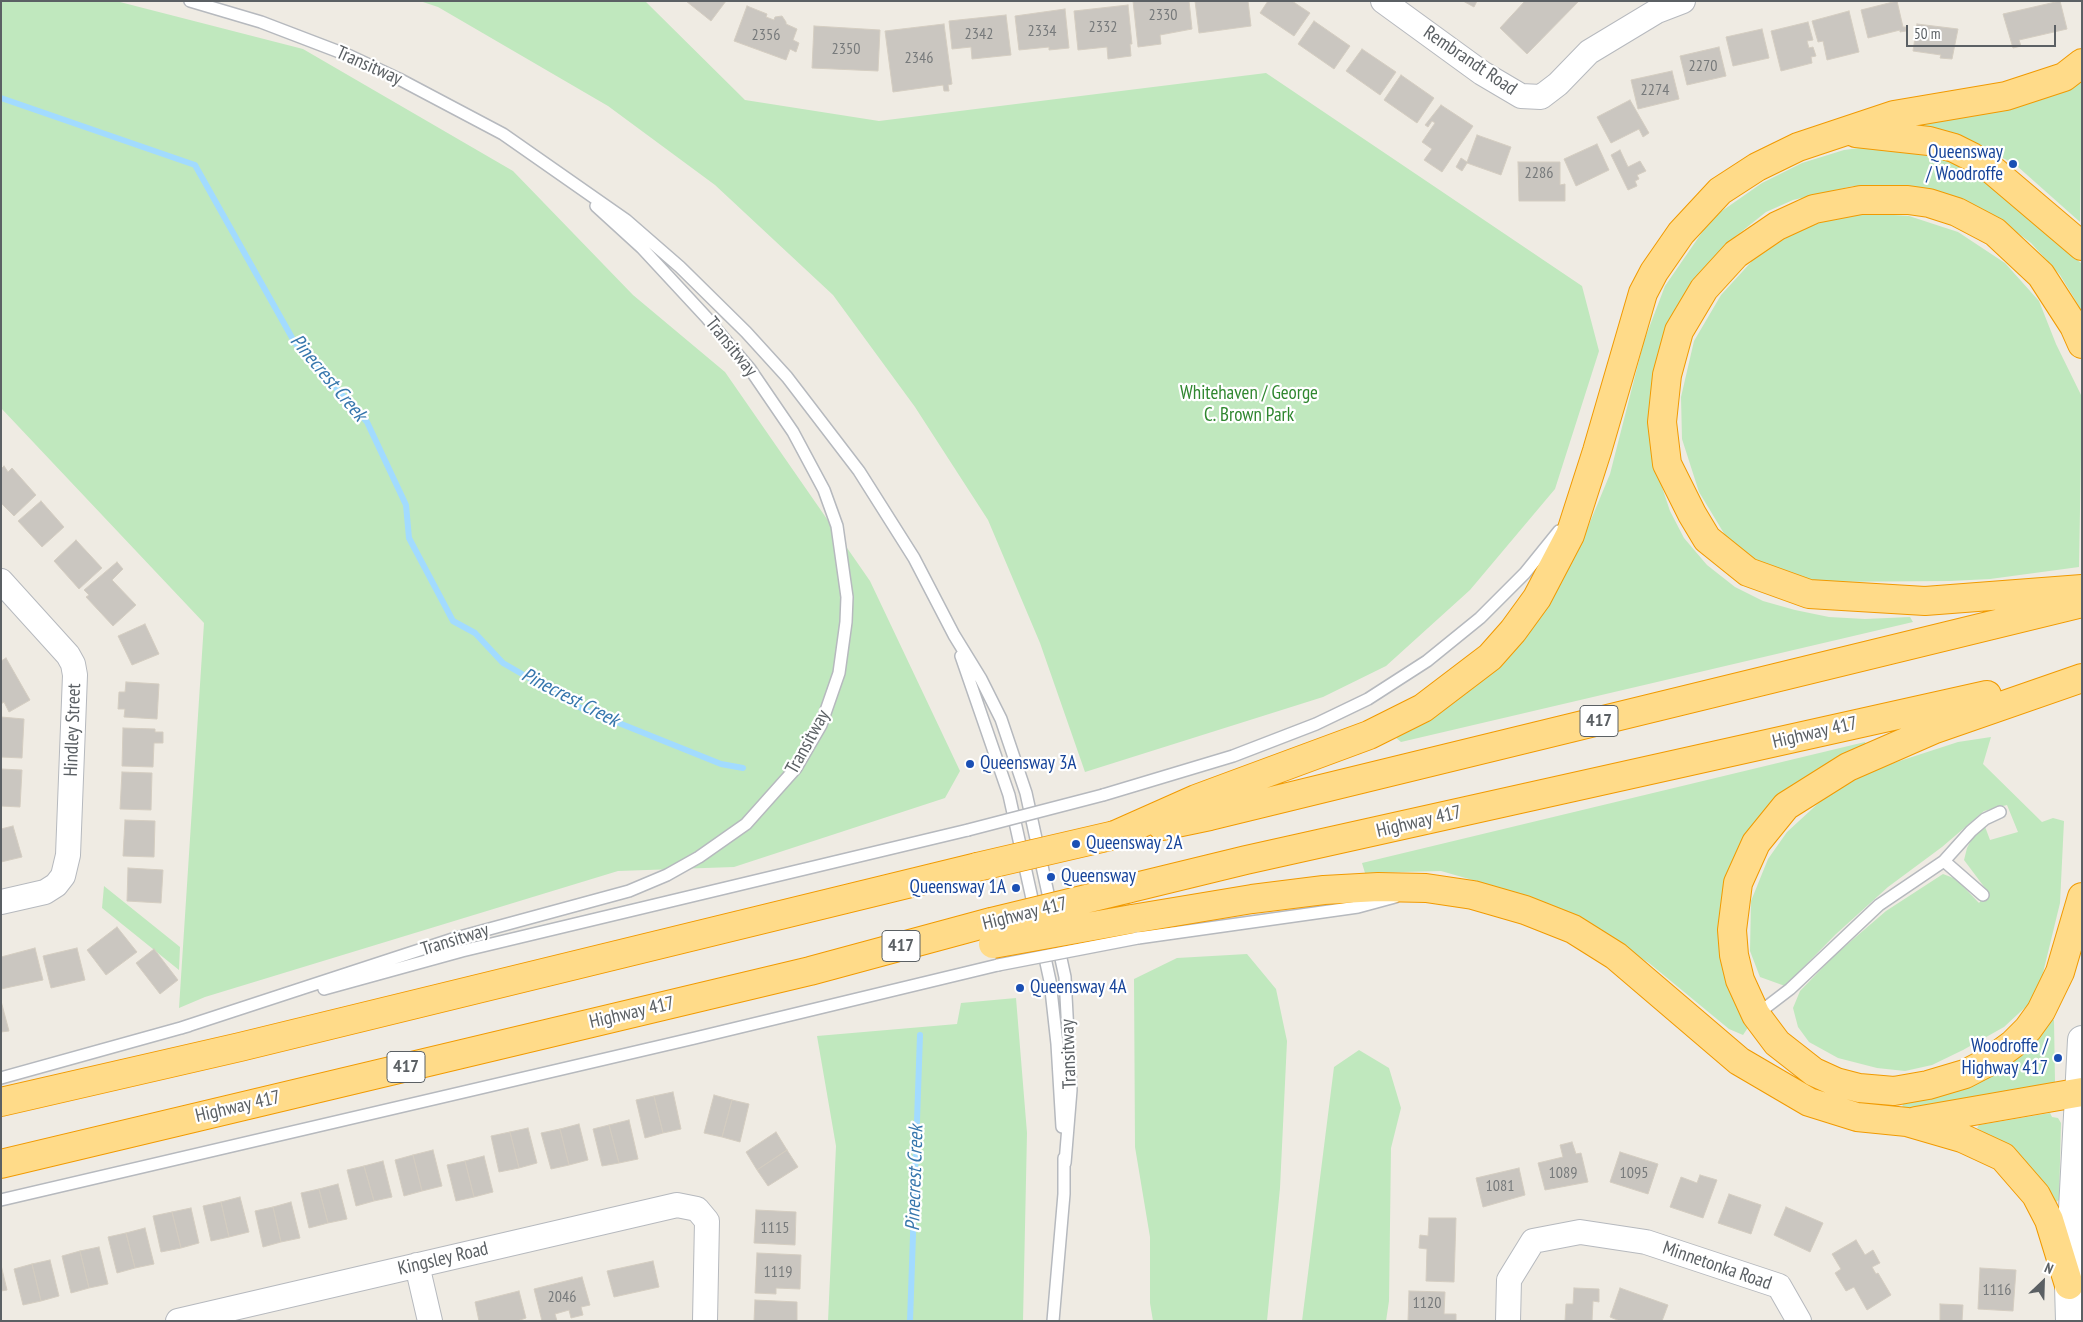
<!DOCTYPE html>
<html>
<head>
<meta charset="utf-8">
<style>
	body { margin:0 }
	#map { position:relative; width:2083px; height:1322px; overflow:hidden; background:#efebe3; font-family:"PT Sans Narrow",sans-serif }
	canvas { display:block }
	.frame { position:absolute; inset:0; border:2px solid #5b6064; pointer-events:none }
	.north { position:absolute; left:2018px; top:1257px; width:50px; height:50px; -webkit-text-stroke:4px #fff; paint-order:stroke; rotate:24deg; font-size:14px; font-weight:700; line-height:20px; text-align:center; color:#5b6064 }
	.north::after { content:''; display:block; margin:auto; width:18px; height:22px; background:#5b6064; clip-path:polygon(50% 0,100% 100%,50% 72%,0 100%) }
	.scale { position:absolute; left:1906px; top:25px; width:150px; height:22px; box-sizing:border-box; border:2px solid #5b6064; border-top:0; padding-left:6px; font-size:15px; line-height:18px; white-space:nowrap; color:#5b6064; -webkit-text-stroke:4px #fff; paint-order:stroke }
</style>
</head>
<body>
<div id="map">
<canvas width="2083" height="1322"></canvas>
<div class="frame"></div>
<div class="north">N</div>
<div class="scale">50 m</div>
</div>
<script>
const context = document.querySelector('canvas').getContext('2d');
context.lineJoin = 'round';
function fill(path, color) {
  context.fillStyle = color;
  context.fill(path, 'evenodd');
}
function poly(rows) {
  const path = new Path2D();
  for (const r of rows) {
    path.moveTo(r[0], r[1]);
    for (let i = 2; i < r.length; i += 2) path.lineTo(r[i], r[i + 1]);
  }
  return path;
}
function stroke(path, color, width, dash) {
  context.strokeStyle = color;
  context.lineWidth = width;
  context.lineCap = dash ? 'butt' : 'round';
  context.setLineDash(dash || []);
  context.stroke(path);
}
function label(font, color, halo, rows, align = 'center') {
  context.font = font + ' "PT Sans Narrow",sans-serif';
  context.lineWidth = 4.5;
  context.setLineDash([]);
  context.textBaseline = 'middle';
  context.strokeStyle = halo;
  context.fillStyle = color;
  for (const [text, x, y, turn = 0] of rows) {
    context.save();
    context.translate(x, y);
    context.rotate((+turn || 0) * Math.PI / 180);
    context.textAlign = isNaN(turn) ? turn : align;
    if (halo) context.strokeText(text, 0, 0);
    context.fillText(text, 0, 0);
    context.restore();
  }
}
fill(poly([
	[1,1,116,1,303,49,513,171,633,295,725,372,870,581,960,771,945,798,734,867,618,871,205,997,179,1008,204,623,1,408],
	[420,1,645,1,745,100,879,121,1266,73,1582,286,1599,351,1555,489,1470,590,1386,666,1323,697,1085,772,1040,643,988,520,915,407,833,295,715,185,608,106,438,7],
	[2082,77,2080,222,2017,166,2005,159,2000,157,1998,159,1898,126],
	[1882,145,1925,150,1978,173,2082,264,2082,311,2060,275,2031,243,1995,216,1974,205,1891,186,1853,186,1793,200,1766,212,1736,236,1707,266,1673,318,1658,352,1652,402,1653,460,1670,511,1684,538,1707,565,1735,587,1763,601,1795,610,1829,617,1865,619,1910,617,1913,622,1401,742,1394,736,1442,712,1481,682,1510,654,1541,617,1578,551,1610,474,1644,341,1665,286,1705,228,1719,213,1762,183,1802,163,1844,150],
	[1879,214,1909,216,1958,232,2005,263,2039,301,2056,344,2082,397,2079,567,1990,579,1950,581,1812,582,1760,565,1728,540,1699,492,1682,439,1681,397,1694,341,1721,295,1753,260,1798,230,1825,221,1855,215],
	[1991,737,1983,764,2042,822,2053,818,2064,821,2060,903,2043,973,2032,1001,2004,1027,1963,1050,1932,1065,1905,1071,1877,1068,1838,1058,1809,1042,1798,1027,1793,1008,1800,991,1836,954,1886,911,1943,874,1956,879,1979,903,1988,892,1964,860,1967,848,1975,833,1984,824,1990,840,2018,832,2007,805,1984,811,1942,847,1888,887,1836,934,1785,986,1760,977,1750,951,1751,901,1768,859,1787,832,1824,798,1872,770,1958,742],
	[1865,742,1866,746,1748,835,1733,992,1740,1013,1751,1023,1743,1035,1729,1029,1649,963,1563,910,1504,889,1441,871,1365,873,1362,863],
	[104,886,180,947,179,970,102,908],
	[1247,954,1276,989,1287,1041,1280,1188,1267,1321,1153,1321,1150,1303,1150,1237,1135,1147,1134,979,1177,958],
	[1016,998,1027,1133,1023,1321,828,1321,836,1146,817,1036,957,1024,961,1003],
	[2048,1020,2054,1020,2055,1082,2047,1084,2048,1089,1959,1106,1902,1109,1904,1097],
	[1359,1050,1389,1068,1401,1108,1391,1148,1389,1301,1386,1321,1302,1321,1334,1067],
	[2050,1113,2052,1117,2058,1118,2061,1123,2059,1200,2053,1204,2009,1148,1977,1128,1979,1125]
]), '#c0e8be');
stroke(poly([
	[1,98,195,165,295,343,367,422,406,505,409,538,453,621,475,633,503,663,579,707,721,764,743,768],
	[910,1321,920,1035]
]), '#a2dbff', 6);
const building = poly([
	[686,1,726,1,711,21,686,1],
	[1133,1,1189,1,1192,29,1160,35,1161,44,1138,47,1133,1],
	[1195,1,1248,1,1251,26,1199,33,1195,1],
	[1268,1,1292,1,1310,13,1294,36,1260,13,1268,1],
	[1463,1,1477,1,1474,7,1463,1],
	[1525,1,1579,1,1527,54,1500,28,1525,1],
	[1897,1,1903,27,1906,27,1906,31,1900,32,1900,30,1868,38,1861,10,1897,1],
	[2060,1,2067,29,2019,40,2021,46,2013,48,2003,14,2060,1],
	[1128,5,1132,44,1130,44,1131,56,1108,59,1107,47,1078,50,1074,11,1128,5],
	[747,6,767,14,766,17,774,20,775,17,782,16,786,22,786,24,797,29,793,40,799,43,796,52,790,49,786,60,734,41,747,6],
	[1065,9,1069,48,1049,50,1049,47,1019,50,1015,16,1065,9],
	[1849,11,1859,52,1827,60,1823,41,1818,42,1812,21,1849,11],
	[1006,15,1011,55,972,59,971,47,952,49,949,21,1006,15],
	[1314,21,1350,46,1334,69,1298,44,1314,21],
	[1808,22,1813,40,1807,41,1809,48,1813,47,1816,56,1811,57,1812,63,1781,71,1771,31,1808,22],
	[944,24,952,84,948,85,949,91,944,91,943,85,893,92,885,31,944,24],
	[1917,24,1958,29,1952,59,1940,58,1941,55,1913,51,1917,24],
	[814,26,880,30,878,71,812,68,814,26],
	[1762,29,1769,58,1733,66,1726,37,1762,29],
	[1719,47,1726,76,1687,85,1680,56,1719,47],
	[1362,49,1396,72,1380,95,1346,71,1362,49],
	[1672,71,1679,99,1638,109,1631,80,1672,71],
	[1401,75,1434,98,1417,123,1384,100,1401,75],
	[1630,100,1649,133,1643,137,1639,129,1611,143,1597,117,1630,100],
	[1441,105,1473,126,1442,172,1424,160,1432,149,1422,142,1435,123,1432,121,1428,127,1425,125,1441,105],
	[1477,135,1511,147,1501,175,1467,163,1462,171,1456,167,1461,158,1467,162,1477,135],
	[1597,144,1609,170,1576,186,1564,159,1597,144],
	[1620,150,1628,167,1640,161,1646,171,1637,175,1639,179,1635,181,1637,186,1628,190,1611,155,1620,150],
	[1518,162,1560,162,1560,185,1565,184,1565,201,1519,201,1518,162],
	[4,466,8,472,12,468,36,495,14,516,1,503,1,469,4,466],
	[41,501,64,527,42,547,18,521,41,501],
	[76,540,102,568,79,589,54,561,76,540],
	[117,562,123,569,112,580,136,605,113,626,86,597,89,595,84,590,117,562],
	[145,624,159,654,132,665,118,636,145,624],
	[6,658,30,700,9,712,4,702,1,704,1,661,6,658],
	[126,682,159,684,157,719,124,717,125,709,118,709,119,692,125,692,126,682],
	[1,717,24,719,22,758,1,757,1,717],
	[123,728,155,729,155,732,163,732,163,743,154,743,153,767,122,766,123,728],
	[1,769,22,770,20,807,1,806,1,769],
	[122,772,152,773,151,810,120,809,122,772],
	[125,820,155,821,154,857,123,856,125,820],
	[13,826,22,857,1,862,1,829,13,826],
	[128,868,163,870,161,903,127,901,128,868],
	[117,927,137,952,106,975,87,950,117,927],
	[35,948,43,980,1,989,1,957,35,948],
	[77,948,85,980,51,988,43,956,77,948],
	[154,949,178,980,160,994,136,963,154,949],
	[1,1001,9,1031,1,1032,1,1001],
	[673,1092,681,1129,663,1133,654,1096,673,1092],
	[714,1095,732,1100,722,1137,704,1133,714,1095],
	[654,1096,663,1133,645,1138,636,1100,654,1096],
	[732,1100,749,1104,740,1142,722,1137,732,1100],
	[629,1120,638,1159,619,1163,609,1125,629,1120],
	[579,1124,588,1160,569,1165,560,1129,579,1124],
	[609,1125,619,1163,602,1166,593,1129,609,1125],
	[528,1128,537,1163,519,1168,510,1132,528,1128],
	[560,1129,569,1165,551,1169,541,1133,560,1129],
	[510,1132,519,1168,499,1172,491,1136,510,1132],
	[776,1132,787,1150,757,1170,746,1152,776,1132],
	[1572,1142,1576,1154,1581,1153,1588,1182,1545,1190,1538,1163,1563,1157,1560,1145,1572,1142],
	[433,1150,442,1186,422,1191,413,1155,433,1150],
	[787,1150,798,1167,768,1186,757,1170,787,1150],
	[1620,1152,1658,1164,1648,1194,1610,1182,1620,1152],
	[413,1155,422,1191,404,1196,395,1160,413,1155],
	[484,1156,493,1192,474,1197,465,1161,484,1156],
	[383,1161,392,1197,374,1201,364,1166,383,1161],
	[465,1161,474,1197,456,1201,447,1165,465,1161],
	[364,1166,374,1201,356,1206,347,1170,364,1166],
	[1519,1168,1525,1195,1483,1207,1476,1178,1519,1168],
	[1700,1175,1717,1180,1703,1218,1670,1207,1681,1177,1697,1183,1700,1175],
	[338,1184,347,1219,328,1223,319,1189,338,1184],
	[319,1189,328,1223,309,1228,301,1193,319,1189],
	[1729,1194,1761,1205,1751,1234,1718,1223,1729,1194],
	[240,1197,249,1232,229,1237,221,1202,240,1197],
	[221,1202,229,1237,211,1241,203,1206,221,1202],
	[291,1202,300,1238,281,1242,273,1207,291,1202],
	[273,1207,281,1242,263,1247,255,1211,273,1207],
	[1786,1207,1823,1223,1810,1252,1774,1235,1786,1207],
	[191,1208,199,1243,181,1248,172,1212,191,1208],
	[756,1210,796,1212,795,1245,754,1243,756,1210],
	[172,1212,181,1248,161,1252,153,1216,172,1212],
	[1429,1218,1456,1218,1454,1282,1426,1281,1427,1249,1419,1248,1420,1235,1428,1236,1429,1218],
	[145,1228,154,1264,135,1268,126,1233,145,1228],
	[126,1233,135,1268,117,1273,108,1237,126,1233],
	[1856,1240,1865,1255,1873,1250,1880,1263,1872,1267,1876,1274,1878,1273,1891,1295,1867,1310,1854,1287,1846,1291,1835,1273,1841,1269,1832,1254,1856,1240],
	[99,1247,108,1284,89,1288,80,1251,99,1247],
	[80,1251,89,1288,71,1293,62,1256,80,1251],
	[757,1253,801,1255,800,1289,776,1288,776,1294,755,1293,757,1253],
	[50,1260,59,1296,41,1301,32,1264,50,1260],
	[653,1261,659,1287,614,1297,607,1271,653,1261],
	[32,1264,41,1301,23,1305,14,1269,32,1264],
	[1,1265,7,1290,1,1291,1,1265],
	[1980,1268,2016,1270,2013,1311,1978,1309,1980,1268],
	[582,1277,590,1305,581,1307,583,1315,571,1318,569,1310,555,1314,557,1321,542,1321,534,1289,582,1277],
	[1574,1288,1599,1289,1599,1302,1593,1301,1592,1321,1565,1321,1566,1304,1573,1304,1574,1288],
	[1620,1288,1668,1305,1662,1321,1620,1321,1610,1317,1620,1288],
	[519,1291,526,1318,517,1321,479,1321,475,1302,519,1291],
	[1409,1291,1445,1292,1444,1314,1456,1314,1456,1321,1408,1321,1409,1291],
	[755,1300,797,1302,797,1321,754,1321,755,1300],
	[1940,1304,1963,1305,1962,1321,1940,1321,1940,1304]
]);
fill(building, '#cac6c0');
stroke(building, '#d4cdc1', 1);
const lane = poly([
	[190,1,261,22,350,56,399,79,503,134,626,220,680,267,746,332,787,377,859,471,914,558,954,635,981,679,1001,719,1026,793,1051,907],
	[961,656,1009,795,1035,912],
	[1103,795,1233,756,1316,724,1368,699,1427,661,1480,618,1525,573,1559,531],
	[1944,861,1983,895],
	[1040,935,1050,981,1057,1044,1062,1127],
	[1138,938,1358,907,1395,897],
	[1058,945,1065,977,1071,1090,1065,1163],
	[324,989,462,951,968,830],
	[1756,1015,1790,989,1879,905,1944,861,1971,831,1985,819,2000,812],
	[181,1028,456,938,629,891,667,875,699,857,746,824,796,768,821,725,839,673,846,622,847,597,837,526,824,490,793,432,750,369,706,317,642,248,596,206],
	[1,1078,188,1026],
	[1,1200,695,1038,998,965],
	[1053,1321,1064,1194,1064,1158]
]);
const street = poly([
	[1383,1,1482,73,1521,96,1541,97,1558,84,1589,52,1657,11,1683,1],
	[1,581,68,655,73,664,75,675,68,855,63,876,56,885,45,892,1,902],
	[417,1265,430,1321],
	[178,1321,677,1205,697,1209,707,1221,705,1321],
	[1508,1321,1509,1280,1533,1241,1580,1232,1646,1242,1779,1286,1799,1321]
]);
const secondary = poly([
	[2070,1321,2069,1285,2082,1040]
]);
const highway = poly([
	[1856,133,1929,141,1954,148,1972,157,1990,168,2082,246],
	[2082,344,2074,326,2041,275,1995,232,1957,212,1929,203,1908,200,1861,200,1814,209,1777,226,1736,254,1704,289,1679,331,1667,375,1662,422,1667,464,1692,514,1707,539,1748,572,1809,594,1925,601,2082,589],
	[2082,678,1935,729,1848,767,1786,806,1756,843,1738,883,1732,930,1734,955,1740,980,1756,1015,1777,1043,1814,1072,1836,1082,1859,1088,1894,1091,1928,1085,1965,1074,1990,1061,2013,1044,2028,1029,2041,1011,2060,972,2082,897],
	[1162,826,1210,816,2082,603],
	[1115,835,1196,799,1369,735,1423,708,1490,657,1513,631,1537,598,1570,535,1597,451,1643,293,1654,272,1681,233,1720,191,1757,167,1798,147,1894,115,2006,96,2064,77,2082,63],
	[1127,889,1246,860,1987,695],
	[1132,919,1252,899,1324,890,1378,887,1426,888,1473,895,1525,910,1573,929,1616,956,1739,1061,1809,1102,1857,1117,1907,1122,1962,1138,2003,1157,2036,1195,2049,1220,2069,1285],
	[1,1102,240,1047,977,867],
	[1916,1121,2082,1092],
	[1,1164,810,971,991,922]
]);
stroke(lane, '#b6b9be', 14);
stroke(street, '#b6b9be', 26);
stroke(secondary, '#b4b9be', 30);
stroke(highway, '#f19a00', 30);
stroke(lane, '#fff', 11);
stroke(street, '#fff', 24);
stroke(secondary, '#fff', 28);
stroke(highway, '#ffdb89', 28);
const laneBridge = poly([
	[968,830,1103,795],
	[998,965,1138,938]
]);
const highwayBridge = poly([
	[977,867,1115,835],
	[991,922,1127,889],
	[993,944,1132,919]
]);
stroke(laneBridge, '#b6b9be', 14, []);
stroke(highwayBridge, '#f19a00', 30, []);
stroke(laneBridge, '#fff', 11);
stroke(highwayBridge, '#ffdb89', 28);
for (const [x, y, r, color] of [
	[2013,164,5,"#1a4fb4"],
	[970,764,5,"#1a4fb4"],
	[1076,844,5,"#1a4fb4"],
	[1051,877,5,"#1a4fb4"],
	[1016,888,5,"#1a4fb4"],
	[1020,988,5,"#1a4fb4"],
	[2058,1058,5,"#1a4fb4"]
]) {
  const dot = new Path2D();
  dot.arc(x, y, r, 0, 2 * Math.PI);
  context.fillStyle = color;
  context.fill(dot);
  stroke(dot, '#fff', 2);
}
label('16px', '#777a7b', null, [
	["2330",1163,15],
	["2332",1103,27],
	["2334",1042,31],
	["2342",979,34],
	["2356",766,35],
	["2350",846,49],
	["2346",919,58],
	["2270",1703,66],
	["2274",1655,90],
	["2286",1539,173],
	["1089",1563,1173],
	["1095",1634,1173],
	["1081",1500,1186],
	["1115",775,1228],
	["1119",778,1272],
	["1116",1997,1290],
	["2046",562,1297],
	["1120",1427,1303]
]);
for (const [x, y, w] of [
	[1599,721,38],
	[901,946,38],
	[406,1067,38]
]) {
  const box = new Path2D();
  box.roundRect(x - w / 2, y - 15.5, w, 31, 4);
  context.fillStyle = '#fff';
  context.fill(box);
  stroke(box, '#5b6064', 1);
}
label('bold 18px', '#5b6064', null, [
	["417",1599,721],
	["417",901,946],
	["417",406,1067]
]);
label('19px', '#5b6064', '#fff', [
	["Rembrandt Road",1470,61,34],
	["Transitway",369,66,24],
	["Transitway",731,347,51],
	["Hindley Street",73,730,-88],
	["Highway 417",1815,733,-13],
	["Transitway",808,742,-61],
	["Highway 417",1419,822,-13],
	["Highway 417",1025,914,-14],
	["Transitway",455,940,-17],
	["Highway 417",632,1013,-13],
	["Transitway",1069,1054,-92],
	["Highway 417",238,1107,-13],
	["Kingsley Road",443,1259,-13],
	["Minnetonka Road",1717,1266,19]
]);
label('19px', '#164399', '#fff', [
	["Queensway",2003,153,"right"],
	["/ Woodroffe",2003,175,"right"],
	["Queensway 3A",980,764],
	["Queensway 2A",1086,844],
	["Queensway",1061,877],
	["Queensway 1A",1006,888,"right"],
	["Queensway 4A",1030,988],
	["Woodroffe /",2048,1047,"right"],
	["Highway 417",2048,1069,"right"]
], 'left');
label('19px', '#308730', '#fff', [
	["Whitehaven / George",1249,394],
	["C. Brown Park",1249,416]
]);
label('italic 20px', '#3777ad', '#fff', [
	["Pinecrest Creek",328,378,50],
	["Pinecrest Creek",570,698,27],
	["Pinecrest Creek",915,1178,-88]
]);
</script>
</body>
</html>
